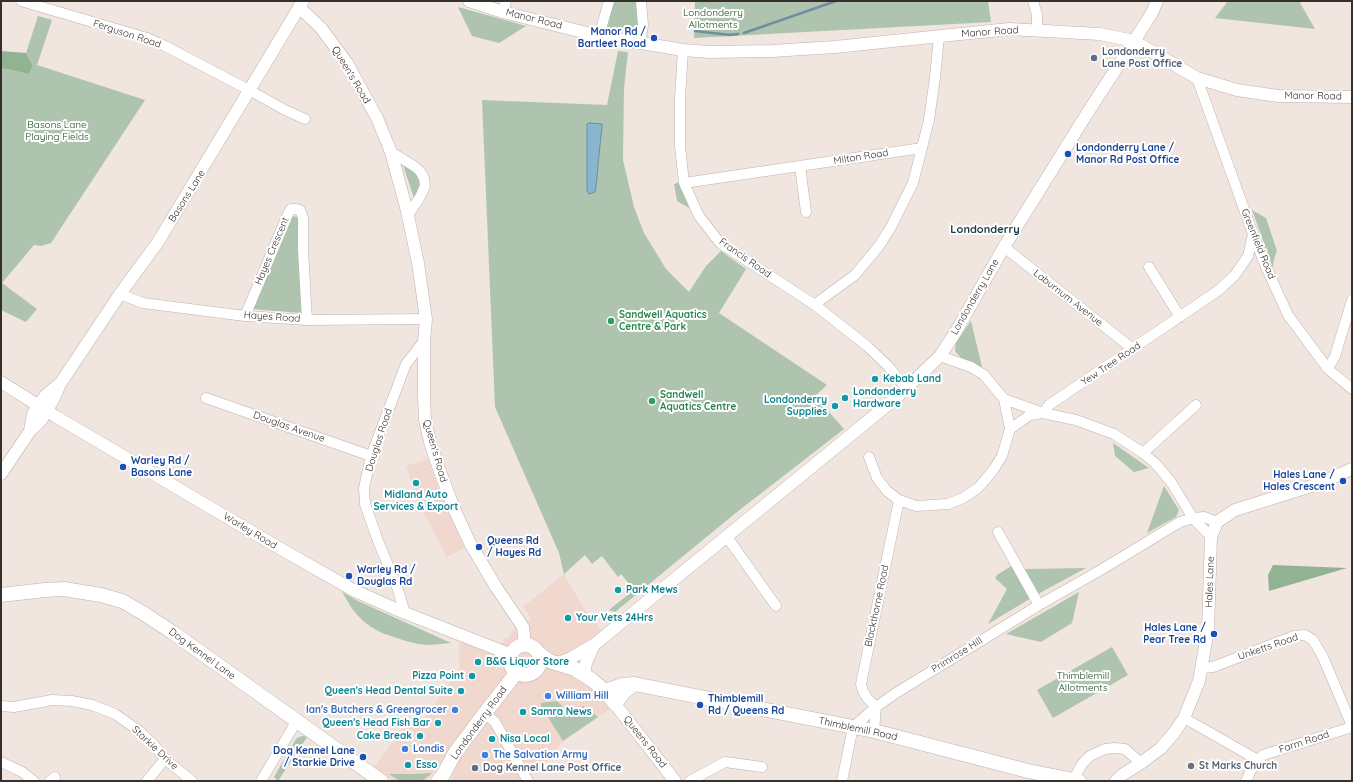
<!DOCTYPE html>
<html>
<head>
<meta charset="utf-8">
<style>
	body { margin:0 }
	#map { position:relative; width:1353px; height:782px; overflow:hidden; background:#f0e5df; font-family:Quicksand,sans-serif }
	canvas { display:block }
	.frame { position:absolute; inset:0; border:2px solid #35302e; pointer-events:none }
</style>
</head>
<body>
<div id="map">
<canvas width="1353" height="782"></canvas>
<div class="frame"></div>
</div>
<script>
const context = document.querySelector('canvas').getContext('2d');
context.lineJoin = 'round';
function fill(path, color) {
  context.fillStyle = color;
  context.fill(path, 'evenodd');
}
function poly(rows) {
  const path = new Path2D();
  for (const r of rows) {
    if (r.length === 3) {
      path.moveTo(r[0] + r[2], r[1]);
      path.arc(r[0], r[1], r[2], 0, 2 * Math.PI);
      continue;
    }
    path.moveTo(r[0], r[1]);
    for (let i = 2; i < r.length; i += 2) path.lineTo(r[i], r[i + 1]);
  }
  return path;
}
function stroke(path, color, width, dash) {
  context.strokeStyle = color;
  context.lineWidth = width;
  context.lineCap = dash ? 'butt' : 'round';
  context.setLineDash(dash || []);
  context.stroke(path);
}
function label(font, color, halo, rows, align = 'center') {
  context.font = font + ' Quicksand,sans-serif';
  context.lineWidth = 4;
  context.setLineDash([]);
  context.textBaseline = 'middle';
  context.strokeStyle = halo;
  context.fillStyle = color;
  for (const [text, x, y, turn = 0] of rows) {
    context.save();
    context.translate(x, y);
    context.rotate((+turn || 0) * Math.PI / 180);
    context.textAlign = isNaN(turn) ? turn : align;
    if (halo) context.strokeText(text, 0, 0);
    context.fillText(text, 0, 0);
    context.restore();
  }
}
fill(poly([
	[428,459,439,490,464,548,447,557,421,508,406,466],
	[564,574,583,607,598,625,604,636,579,660,578,674,615,704,609,710,563,741,545,763,532,773,526,781,450,781,455,770,442,762,426,781,393,781,374,767,403,728,415,714,424,719,459,669,459,647,461,636,499,651,504,639,509,638,511,634,511,630,531,619,523,607]
]), '#f0d8ce');
fill(poly([
	[613,1,639,1,639,34,607,27,609,13],
	[678,1,988,1,991,22,694,38,695,2],
	[1228,1,1299,1,1315,29,1215,18],
	[458,7,526,26,499,43,472,36],
	[38,16,52,20,37,65,145,100,51,243,41,246,34,245,2,283,37,309,26,322,1,310,1,68,29,74,33,66,26,53],
	[618,51,628,52,624,88,623,160,634,207,644,233,666,269,689,292,706,266,721,251,746,269,719,313,827,385,815,396,844,429,737,512,615,612,609,610,629,594,630,585,621,574,618,577,602,556,592,564,585,555,564,574,559,553,495,407,482,100,607,105],
	[403,165,413,171,417,175,420,184,420,190,414,198],
	[681,182,683,192,689,208,677,201,674,184],
	[1252,210,1266,218,1277,251,1274,259,1273,268],
	[291,216,298,217,299,219,301,313,252,309],
	[971,321,982,367,962,359,955,351,956,342],
	[1113,443,1149,468,1134,472,1115,456],
	[1164,486,1179,510,1176,517,1147,533],
	[1013,565,1018,573,1026,569,1086,568,1036,595,988,624,1007,589,995,578,997,575],
	[342,592,358,601,451,643,429,645,418,644,406,641,382,633,371,627,362,620,353,610],
	[1079,592,1072,623,1041,642,1006,634],
	[1112,647,1128,675,1053,718,1037,690],
	[557,701,574,717,583,706,598,717,563,741,541,706,541,703],
	[303,736,307,737,278,781,274,777,296,739,299,737],
	[432,773,422,781,400,781,389,774,415,774]
]), '#aec4ae');
fill(poly([
	[1,51,26,53,33,66,29,74,1,68],
	[1273,565,1347,568,1269,591,1268,575]
]), '#91b392');
const water = poly([
	[590,123,602,124,602,127,600,145,596,187,595,192,589,194,587,191,587,124,590,123]
]);
fill(water, '#88b6cf');
stroke(water, '#6f8e9f', 1);
stroke(poly([
	[695,31,730,35,738,34],
	[744,33,836,1]
]), '#6f8e9f', 2.5);
const minor = poly([
	[21,1,147,38,165,46,249,90,285,110,305,119],
	[1033,1,1037,15,1037,30],
	[503,12,506,1],
	[599,36,609,1],
	[640,43,643,25,641,1],
	[683,50,680,98,680,146,684,183,699,216,720,243,815,305,867,346,888,366,906,388],
	[1197,78,1253,234,1266,267,1288,315,1328,369,1352,389],
	[391,152,414,166,420,171,424,178,425,186,420,197,408,215],
	[800,166,806,212],
	[684,183,922,148],
	[1004,247,1133,349],
	[1149,267,1180,317],
	[120,294,143,303,245,316,307,320,426,319],
	[815,305,822,299,855,275,879,246,891,227,913,183,929,120,935,77,939,37],
	[245,316,288,214,291,209,296,209,300,210,303,218,303,249,307,320],
	[1328,369,1335,356,1352,300],
	[206,398,371,456],
	[1004,399,1043,413,1076,420,1114,434,1143,453,1155,463,1171,482,1193,518,1211,537],
	[1043,413,1049,405,1219,290,1235,275,1248,256,1253,234],
	[1010,429,1030,415,1043,413],
	[1143,453,1196,405],
	[869,457,877,478,887,491,899,500,916,506,948,504,963,498,978,488,985,480,994,469,1002,456,1010,429,1004,399,984,375,971,367,940,356],
	[998,532,1039,605],
	[727,537,776,606],
	[405,613,397,587,378,541,365,504,364,488,371,456,406,364,424,341],
	[1201,668,1213,667,1294,636,1305,635,1313,640,1323,657,1352,726],
	[1,706,14,707,52,700,72,701,92,705,115,714,139,731,155,746,165,759,192,781],
	[485,713,495,722,528,781],
	[1184,718,1258,760],
	[874,731,876,707,867,698,863,691,861,684,899,500],
	[1,762,22,772,34,781],
	[50,781,55,777],
	[147,781,165,759],
	[261,781,296,722],
	[690,781,725,762,762,767],
	[842,781,853,727,876,707,896,693,1039,605,1099,571,1180,522,1193,518,1204,517,1217,522],
	[1077,781,1077,773,1082,764,1090,756,1105,749,1115,748,1125,749,1141,763],
	[1246,781,1252,768,1263,755,1352,727]
]);
const tertiary = poly([
	[469,1,503,12,599,36,683,50,710,52,772,51,835,47,1009,29,1100,34,1134,41,1197,78,1237,90,1278,96,1352,97],
	[299,7,321,28,347,63,377,118,391,152,407,211,418,263,426,319,424,341,424,396,425,420,430,442,439,469,455,511,471,545,496,587,523,627,525,645],
	[1,382,55,416,274,545,355,591,405,613,512,655],
	[30,431,33,414,46,395,58,385],
	[1,474,30,431,42,419,54,398,60,384,120,294,158,242,303,1],
	[558,663,571,658,595,644,896,398,940,356,955,333,1004,247,1088,112,1116,69,1152,13,1157,1],
	[584,675,586,663,594,645],
	[615,704,675,781],
	[1116,781,1122,775,1141,763,1161,748,1174,733,1184,718,1199,681,1208,630,1211,537,1217,522,1235,510,1318,484,1352,469]
]);
const secondary = poly([
	[1,595,45,590,64,589,101,595,122,601,143,613,172,632,381,781],
	[525,660,15],
	[538,653,549,661,575,669,592,680,605,691,615,704,624,692,634,684],
	[605,691,622,685,634,684,874,731,1028,771,1079,781],
	[438,781,443,775,455,753,485,713,517,672]
]);
stroke(minor, '#bcb2ad', 11);
stroke(tertiary, '#bcb2ad', 13);
stroke(secondary, '#bcb2ad', 15);
stroke(minor, '#fff', 10);
stroke(tertiary, '#fff', 12);
stroke(secondary, '#fff', 14);
for (const [x, y, r, color] of [
	[654,38,4,"#1a4fb4"],
	[1094,58,4,"#5c6f8a"],
	[1068,154,4,"#1a4fb4"],
	[611,321,4,"#2e9e5b"],
	[875,379,4,"#0f9aa8"],
	[845,398,4,"#0f9aa8"],
	[652,401,4,"#2e9e5b"],
	[835,406,4,"#0f9aa8"],
	[123,467,4,"#1a4fb4"],
	[1343,481,4,"#1a4fb4"],
	[416,483,4,"#0f9aa8"],
	[479,547,4,"#1a4fb4"],
	[349,576,4,"#1a4fb4"],
	[618,590,4,"#0f9aa8"],
	[568,618,4,"#0f9aa8"],
	[1214,634,4,"#1a4fb4"],
	[478,662,4,"#0f9aa8"],
	[472,676,4,"#0f9aa8"],
	[461,691,4,"#0f9aa8"],
	[548,696,4,"#3f7fe0"],
	[700,705,4,"#1a4fb4"],
	[455,710,4,"#3f7fe0"],
	[523,712,4,"#0f9aa8"],
	[438,723,4,"#0f9aa8"],
	[420,736,4,"#0f9aa8"],
	[492,739,4,"#0f9aa8"],
	[405,749,4,"#3f7fe0"],
	[485,755,4,"#3f7fe0"],
	[363,757,4,"#1a4fb4"],
	[408,765,4,"#0f9aa8"],
	[1191,766,4,"#6b7280"],
	[475,768,4,"#5c6f8a"]
]) {
  const dot = new Path2D();
  dot.arc(x, y, r, 0, 2 * Math.PI);
  context.fillStyle = color;
  context.fill(dot);
  stroke(dot, '#fff', 1.5);
}
label('10px', '#17491c', '#fff', [
	["Londonderry",713,13],
	["Allotments",713,25],
	["Basons Lane",57,125],
	["Playing Fields",57,137],
	["Thimblemill",1083,676],
	["Allotments",1083,688]
]);
label('10px', '#35302e', '#fff', [
	["Manor Road",534,19,14],
	["Manor Road",990,32,-4],
	["Ferguson Road",127,34,18],
	["Queen's Road",351,75,59],
	["Manor Road",1313,96,1],
	["Milton Road",861,157,-9],
	["Basons Lane",187,196,-58],
	["Greenfield Road",1258,244,68],
	["Hayes Crescent",272,251,-67],
	["Francis Road",745,258,35],
	["Londonderry Lane",975,297,-60],
	["Laburnum Avenue",1068,298,38],
	["Hayes Road",272,317,4],
	["Yew Tree Road",1111,364,-34],
	["Douglas Avenue",289,427,19],
	["Douglas Road",379,440,-72],
	["Queen's Road",435,451,74],
	["Warley Road",250,531,31],
	["Hales Lane",1210,582,-88],
	["Blackthorne Road",877,606,-78],
	["Unketts Road",1268,647,-19],
	["Dog Kennel Lane",202,654,36],
	["Primrose Hill",957,655,-32],
	["Londonderry Road",479,723,-54],
	["Thimblemill Road",858,729,12],
	["Queens Road",645,742,52],
	["Farm Road",1304,742,-18],
	["Starkie Drive",155,748,43]
]);
label('bold 10px', '#164399', '#fff', [
	["Manor Rd /",646,32,"right"],
	["Bartleet Road",646,44,"right"],
	["Londonderry Lane /",1076,148],
	["Manor Rd Post Office",1076,160],
	["Warley Rd /",131,461],
	["Basons Lane",131,473],
	["Hales Lane /",1335,475,"right"],
	["Hales Crescent",1335,487,"right"],
	["Queens Rd",487,541],
	["/ Hayes Rd",487,553],
	["Warley Rd /",357,570],
	["Douglas Rd",357,582],
	["Hales Lane /",1206,628,"right"],
	["Pear Tree Rd",1206,640,"right"],
	["Thimblemill",708,699],
	["Rd / Queens Rd",708,711],
	["Dog Kennel Lane",355,751,"right"],
	["/ Starkie Drive",355,763,"right"]
], 'left');
label('bold 10px', '#4e5e75', '#fff', [
	["Londonderry",1102,52],
	["Lane Post Office",1102,64],
	["Dog Kennel Lane Post Office",483,768]
], 'left');
label('bold 10px', '#27864d', '#fff', [
	["Sandwell Aquatics",619,315],
	["Centre & Park",619,327],
	["Sandwell",660,395],
	["Aquatics Centre",660,407]
], 'left');
label('bold 10px', '#0d838f', '#fff', [
	["Kebab Land",883,379],
	["Londonderry",853,392],
	["Hardware",853,404],
	["Londonderry",827,400,"right"],
	["Supplies",827,412,"right"],
	["Midland Auto",416,495,"center"],
	["Services & Export",416,507,"center"],
	["Park Mews",626,590],
	["Your Vets 24Hrs",576,618],
	["B&G Liquor Store",486,662],
	["Pizza Point",464,676,"right"],
	["Queen's Head Dental Suite",453,691,"right"],
	["Samra News",531,712],
	["Queen's Head Fish Bar",430,723,"right"],
	["Cake Break",412,736,"right"],
	["Nisa Local",500,739],
	["Esso",416,765]
], 'left');
label('bold 10px', '#366cbe', '#fff', [
	["William Hill",556,696],
	["Ian's Butchers & Greengrocer",447,710,"right"],
	["Londis",413,749],
	["The Salvation Army",493,755]
], 'left');
label('bold 10px', '#5b616d', '#fff', [
	["St Marks Church",1199,766]
], 'left');
label('bold 11px', '#1a3b42', '#fff', [
	["Londonderry",985,230]
]);
</script>
</body>
</html>
